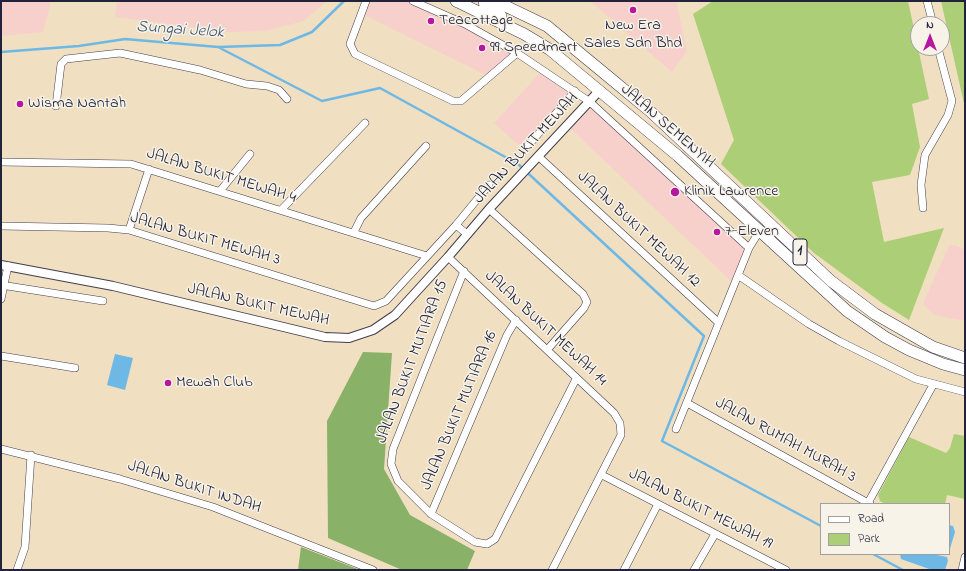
<!DOCTYPE html>
<html>
<head>
<meta charset="utf-8">
<style>
	body { margin:0 }
	#map { position:relative; width:966px; height:571px; overflow:hidden; background:#f1dfc1; font-family:"Indie Flower",sans-serif }
	canvas { display:block }
	.frame { position:absolute; inset:0; border:2px solid #22223b; pointer-events:none }
	.legend { position:absolute; left:820px; top:503px; width:130px; height:52px; box-sizing:border-box; background:#f7f3e8; border:1px solid #a29fa3; margin:0; padding:5px 7px; list-style:none; font-size:12px; color:#22223b }
	.legend li { display:flex; align-items:center; gap:8px; height:20px }
	.legend b { width:20px; border:1px solid #a29fa3 }
	.north { position:absolute; left:910px; top:16px; width:40px; height:40px; box-sizing:border-box; background:#f7f3e8; border:1px solid #a29fa3; border-radius:50%; rotate:0deg; font-size:11px; font-weight:700; line-height:16px; text-align:center; color:#22223b }
	.north::after { content:''; display:block; margin:auto; width:14px; height:18px; background:#b5179e; clip-path:polygon(50% 0,100% 100%,50% 72%,0 100%) }
</style>
</head>
<body>
<div id="map">
<canvas width="966" height="571"></canvas>
<div class="frame"></div>
<ul class="legend">
<li><b style="height:5px;background:#fff"></b>Road</li>
<li><b style="height:11px;background:#acce76"></b>Park</li>
</ul>
<div class="north">N</div>
</div>
<script>
const context = document.querySelector('canvas').getContext('2d');
context.lineJoin = 'round';
function fill(path, color) {
  context.fillStyle = color;
  context.fill(path, 'evenodd');
}
function poly(rows) {
  const path = new Path2D();
  for (const r of rows) {
    path.moveTo(r[0], r[1]);
    for (let i = 2; i < r.length; i += 2) path.lineTo(r[i], r[i + 1]);
  }
  return path;
}
function stroke(path, color, width, dash) {
  context.strokeStyle = color;
  context.lineWidth = width;
  context.lineCap = dash ? 'butt' : 'round';
  context.setLineDash(dash || []);
  context.stroke(path);
}
function label(font, color, halo, rows, align = 'center') {
  context.font = font + ' "Indie Flower",sans-serif';
  context.lineWidth = 3;
  context.setLineDash([]);
  context.textBaseline = 'middle';
  context.strokeStyle = halo;
  context.fillStyle = color;
  for (const [text, x, y, turn = 0] of rows) {
    context.save();
    context.translate(x, y);
    context.rotate((+turn || 0) * Math.PI / 180);
    context.textAlign = isNaN(turn) ? turn : align;
    if (halo) context.strokeText(text, 0, 0);
    context.fillText(text, 0, 0);
    context.restore();
  }
}
fill(poly([
	[1,1,51,1,43,32,1,36],
	[117,1,327,1,304,21,265,31,228,32,115,17],
	[369,1,409,1,462,26,512,53,486,75,364,15],
	[590,1,676,1,687,51,672,72],
	[541,72,570,92,526,144,522,145,515,142,494,123],
	[591,107,745,248,733,283,571,129],
	[955,245,965,250,965,321,934,315,924,305,924,301,949,246]
]), '#f7d0cb');
fill(poly([
	[713,1,908,1,929,99,912,104,920,147,910,175,872,182,884,242,944,228,909,320,882,303,814,253,721,164,734,140,693,14],
	[941,1,965,1,965,108],
	[954,434,965,436,965,499,947,495,945,504,885,504,880,501,878,495,909,437,946,453,950,448]
]), '#acce76');
fill(poly([
	[363,352,392,353,384,469,410,515,475,551,467,570,402,570,328,538,327,421],
	[301,547,360,570,298,570]
]), '#89b167');
fill(poly([
	[115,354,133,358,125,390,107,385],
	[949,525,953,526,955,532,949,552],
	[900,554,932,554,947,557,948,561,945,570,932,570,901,559]
]), '#6eb8e6');
stroke(poly([
	[218,47,322,101,380,88,518,164,704,336,662,441,821,526],
	[1,52,79,46,125,39,218,47,280,45,312,32,344,1],
	[873,554,903,570]
]), '#6eb8e6', 2.5);
const minor = poly([
	[366,1,350,44,355,54,453,101,461,101,517,53],
	[413,1,465,24,517,53,590,102,749,248],
	[927,1,933,24],
	[56,106,61,64,66,59,120,53,200,70,246,84,267,86,279,90,287,99],
	[527,147,575,91],
	[538,156,719,323],
	[1,162,131,164,427,256],
	[220,191,250,154],
	[923,208,921,185,925,155,948,115,952,101,938,48],
	[489,209,583,294,587,302,584,308,547,350],
	[281,210,365,123],
	[456,225,467,234],
	[1,226,108,228,129,230,374,306,386,301,456,225,489,185],
	[129,230,149,169],
	[354,232,361,218,426,146],
	[448,257,614,413,620,423,621,435,552,570],
	[464,271,393,449,391,464,398,481,431,514,475,542,487,544,495,539,576,379],
	[738,275,809,324,839,341,916,379,965,392],
	[1,285,103,301],
	[1,299,8,266],
	[1,356,75,368],
	[687,403,870,504],
	[676,429,749,248,759,232],
	[1,449,120,479,213,507,373,570],
	[602,475,786,570],
	[868,503,933,385],
	[431,514,507,335,516,320],
	[17,570,25,547,31,455],
	[624,570,658,504],
	[694,570,715,534],
	[962,570,965,557]
]);
const tertiary = poly([
	[1,265,113,286,325,337,349,338,373,330,395,315,448,257,489,209,599,91]
]);
const primary = poly([
	[456,1,524,34,549,49,678,156,847,311,885,337,909,350,943,364,965,370],
	[484,1,485,6,501,16],
	[495,1,547,26,610,78,651,112,831,281,875,314,933,347,965,358]
]);
stroke(minor, '#413e4f', 8);
stroke(tertiary, '#413e4f', 10);
stroke(primary, '#413e4f', 12);
stroke(minor, '#fff', 7);
stroke(tertiary, '#fff', 8);
stroke(primary, '#fff', 11);
for (const [x, y, r, color] of [
	[633,10,4,"#b5179e"],
	[431,21,4,"#b5179e"],
	[482,48,4,"#b5179e"],
	[20,104,4,"#b5179e"],
	[675,192,5,"#b5179e"],
	[717,232,4,"#b5179e"],
	[168,383,4,"#b5179e"]
]) {
  const dot = new Path2D();
  dot.arc(x, y, r, 0, 2 * Math.PI);
  context.fillStyle = color;
  context.fill(dot);
  stroke(dot, '#f7f3e8', 1.5);
}
for (const [x, y, w] of [
	[800,252,14]
]) {
  const box = new Path2D();
  box.roundRect(x - w / 2, y - 13, w, 26, 3);
  context.fillStyle = '#f7f3e8';
  context.fill(box);
  stroke(box, '#22223b', 1);
}
label('bold 15px', '#22223b', null, [
	["1",800,252]
]);
label('16px', '#22223b', '#f7f3e8', [
	["Teacottage",439,21],
	["New Era",633,26,"center"],
	["Sales Sdn Bhd",633,44,"center"],
	["99 Speedmart",490,48],
	["Wisma Nantah",28,104],
	["Klinik Lawrence",684,192],
	["7-Eleven",725,232],
	["Mewah Club",176,383]
], 'left');
label('16px', '#22223b', '#f7f3e8', [
	["JALAN SEMENYIH",667,127,41],
	["JALAN BUKIT MEWAH",527,149,-47],
	["JALAN BUKIT MEWAH 4",221,177,17],
	["JALAN BUKIT MEWAH 12",638,230,43],
	["JALAN BUKIT MEWAH 3",205,240,16],
	["JALAN BUKIT MEWAH",258,306,13],
	["JALAN BUKIT MEWAH 14",545,329,43],
	["JALAN BUKIT MUTIARA 15",413,362,-69],
	["JALAN BUKIT MUTIARA 16",460,411,-67],
	["JALAN RUMAH MURAH 3",785,441,29],
	["JALAN BUKIT INDAH",194,488,18],
	["JALAN BUKIT MEWAH 19",700,510,27]
]);
label('italic 17px', '#3d5677', '#f7f3e8', [
	["Sungai Jelok",180,31,4]
]);
</script>
</body>
</html>
